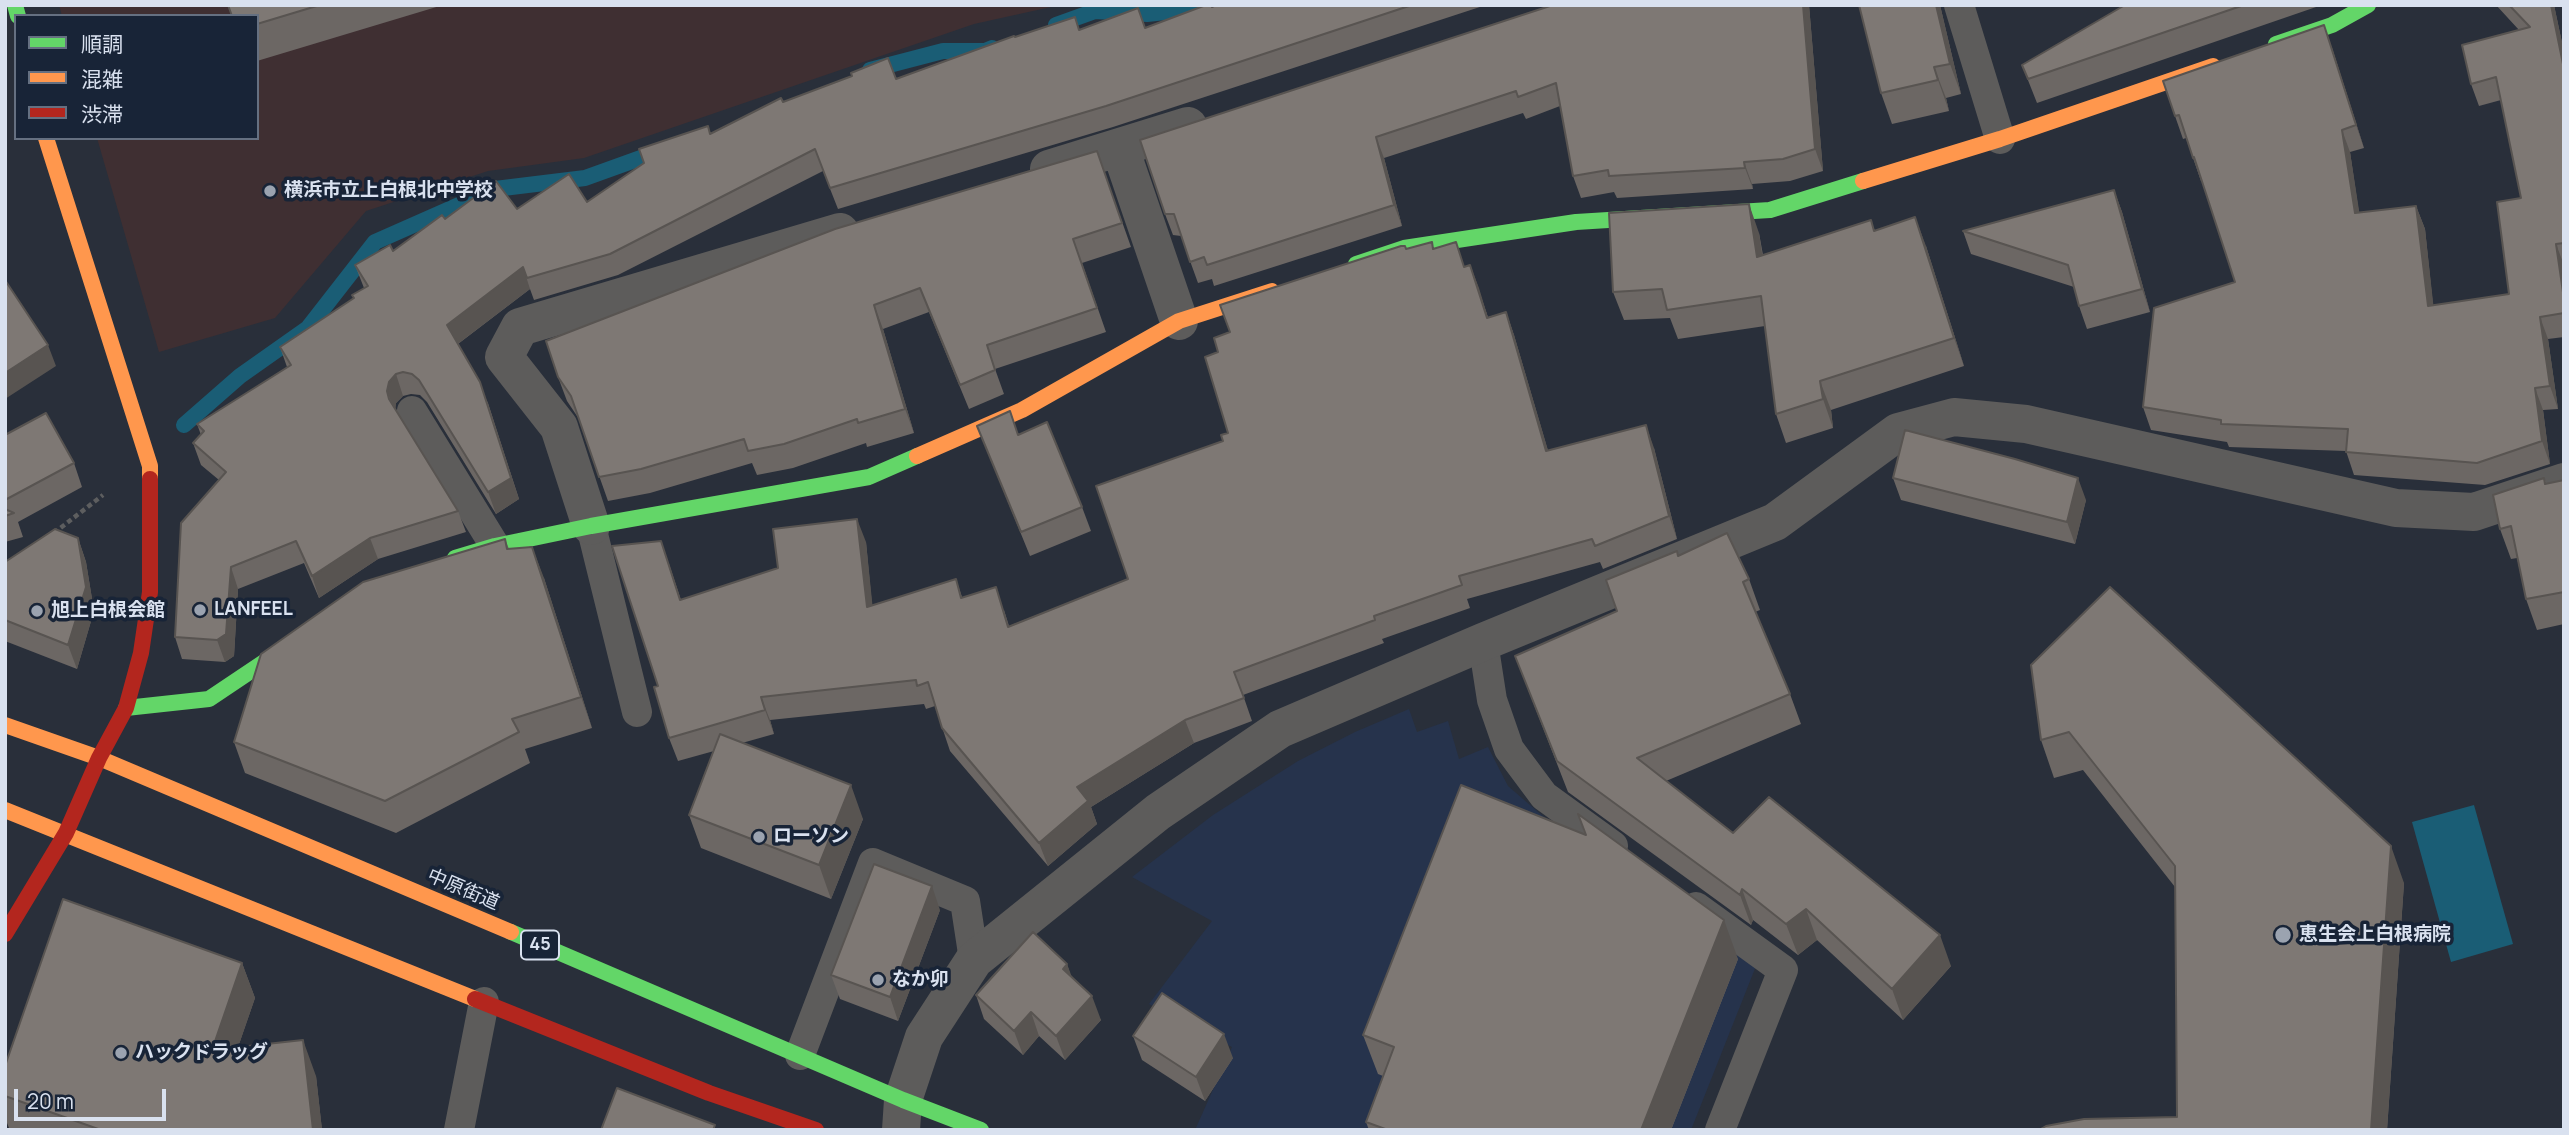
<!DOCTYPE html>
<html>
<head>
<meta charset="utf-8">
<style>
	body { margin:0 }
	#map { position:relative; width:2569px; height:1135px; overflow:hidden; background:#292f3a; font-family:Manrope,"Noto Sans JP",sans-serif }
	canvas { display:block }
	.frame { position:absolute; inset:0; border:7px solid #d9e1ef; pointer-events:none }
	.legend { position:absolute; left:14px; top:14px; width:245px; height:126px; box-sizing:border-box; background:#182437; border:2px solid #657081; margin:0; padding:9px 12px; list-style:none; font-size:21px; color:#d9e1ef }
	.legend li { display:flex; align-items:center; gap:14px; height:35px }
	.legend b { width:35px; border:2px solid #657081 }
	.scale { position:absolute; left:14px; top:1089px; width:152px; height:32px; box-sizing:border-box; border:4px solid #d9e1ef; border-top:0; padding-left:9px; font-size:21px; line-height:24px; white-space:nowrap; color:#d9e1ef; -webkit-text-stroke:5px #182437; paint-order:stroke }
</style>
</head>
<body>
<div id="map">
<canvas width="2569" height="1135"></canvas>
<div class="frame"></div>
<ul class="legend">
<li><b style="height:9px;background:#63d668"></b>順調</li>
<li><b style="height:9px;background:#ff974d"></b>混雑</li>
<li><b style="height:9px;background:#b3261e"></b>渋滞</li>
</ul>
<div class="scale">20 m</div>
</div>
<script>
const context = document.querySelector('canvas').getContext('2d');
context.lineJoin = 'round';
function fill(path, color) {
  context.fillStyle = color;
  context.fill(path, 'evenodd');
}
function poly(rows) {
  const path = new Path2D();
  for (const r of rows) {
    path.moveTo(r[0], r[1]);
    for (let i = 2; i < r.length; i += 2) path.lineTo(r[i], r[i + 1]);
  }
  return path;
}
function stroke(path, color, width, dash) {
  context.strokeStyle = color;
  context.lineWidth = width;
  context.lineCap = dash ? 'butt' : 'round';
  context.setLineDash(dash || []);
  context.stroke(path);
}
function label(font, color, halo, rows, align = 'center') {
  context.font = font + ' Manrope,"Noto Sans JP",sans-serif';
  context.lineWidth = 7;
  context.setLineDash([]);
  context.textBaseline = 'middle';
  context.strokeStyle = halo;
  context.fillStyle = color;
  for (const [text, x, y, turn = 0] of rows) {
    context.save();
    context.translate(x, y);
    context.rotate((+turn || 0) * Math.PI / 180);
    context.textAlign = isNaN(turn) ? turn : align;
    if (halo) context.strokeText(text, 0, 0);
    context.fillText(text, 0, 0);
    context.restore();
  }
}
fill(poly([
	[1409,709,1417,732,1448,721,1459,759,1488,747,1508,786,1538,812,1572,839,1756,966,1691,1130,1195,1130,1232,1047,1149,1004,1212,921,1132,877,1213,815,1298,761,1355,732]
]), '#26334c');
fill(poly([
	[59,5,1060,5,974,24,584,158,488,171,366,211,275,318,159,352,97,138,257,138,257,16,62,16]
]), '#3f2f32');
fill(poly([
	[2474,805,2513,944,2451,962,2412,822]
]), '#1a5d75');
stroke(poly([
	[1056,25,1095,11,1147,14,1229,5],
	[870,70,943,51,985,51,992,48],
	[184,425,240,376,308,328,375,242,495,189,585,178,660,151]
]), '#1a5d75', 16);
stroke(poly([
	[54,533,103,495]
]), '#5d5e5f', 4.5, [5, 3.5]);
stroke(poly([
	[1959,5,2000,139],
	[412,411,495,546],
	[591,526,637,712],
	[1483,642,1492,700,1509,749,1544,796,1613,846],
	[1696,907,1783,970,1720,1130],
	[800,1055,873,863,965,901,974,960],
	[459,1130,484,1002]
]), '#5d5c5b', 30);
stroke(poly([
	[1120,148,1179,321],
	[1049,169,1188,126],
	[591,526,559,427,504,357,520,327,840,232],
	[901,1130,903,1100,924,1037,974,960,1158,812,1280,729,1483,642,1775,522,1898,432,1954,417,2026,424,2396,508,2474,512,2564,482]
]), '#5d5c5b', 38);
stroke(poly([
	[15,5,18,16],
	[2276,44,2332,25,2368,5],
	[1356,264,1404,248,1576,222,1770,210,1863,181],
	[455,558,495,546,591,526,869,477,917,456],
	[126,708,209,699,300,638],
	[511,932,903,1100,981,1130]
]), '#63d668', 16);
stroke(poly([
	[46,138,150,466,150,479],
	[1863,181,2000,139,2213,66],
	[917,456,1022,410,1179,321,1272,291],
	[5,725,99,758,511,932],
	[5,810,475,999]
]), '#ff974d', 16);
stroke(poly([
	[5,934,66,833,99,758,126,708,141,653,150,592,150,479],
	[475,999,709,1093,816,1130]
]), '#b3261e', 16);
fill(poly([
	[228,5,443,5,257,61,257,16],
	[1216,5,1486,5,1113,127,838,209,823,171,618,275,534,300,530,289,458,344,488,403,519,499,496,514,427,402,420,395,411,394,403,396,396,403,395,409,458,511,466,532,378,559,319,598,304,563,238,589,234,656,225,662,182,659,175,637,219,480,201,465,193,443,201,435,197,424,287,367,280,347,354,299,352,295,364,288,355,265,393,251,445,219,517,209,587,202,710,134,783,102,896,79,1015,37,1080,30,1145,28],
	[1553,5,1809,5,1823,171,1790,181,1752,184,1753,189,1617,198,1614,192,1581,198,1573,176,1560,106,1526,119,1523,113,1384,158,1402,226,1214,286,1212,279,1198,283,1181,236,1173,235,1165,214],
	[1859,5,1940,5,1961,94,1946,98,1949,111,1892,124,1881,93],
	[2125,5,2319,5,2319,6,2037,103,2022,65],
	[2496,5,2554,5,2564,52,2564,337,2548,339,2558,409,2543,410,2550,464,2485,485,2354,475,2346,451,2229,447,2227,442,2151,430,2143,407,2235,282,2202,180,2201,181,2186,138,2183,139,2175,116,2332,48,2364,148,2350,152,2359,213,2416,206,2425,229,2433,305,2509,294,2521,198,2501,100,2479,106,2471,84,2519,30],
	[1097,151,1131,247,1082,263,1106,332,995,369,1004,394,969,409,929,312,883,329,914,433,867,447,866,443,793,468,757,475,752,463,650,493,608,501,579,419,567,401,558,377],
	[2114,190,2122,212,2150,312,2087,329,2079,306,2074,287,1971,254,1963,231],
	[1875,231,1926,246,1964,366,1831,410,1833,428,1786,443,1776,414,1765,326,1678,339,1670,318,1624,320,1613,292,1759,233,1763,255],
	[1406,249,1434,249,1465,267,1470,265,1488,317,1506,312,1514,335,1548,451,1654,448,1677,539,1603,569,1600,562,1467,599,1470,608,1382,639,1384,643,1243,695,1252,721,1194,743,1091,807,1097,824,1048,866,950,751,935,706,926,709,924,704,770,720,774,734,742,743,863,819,831,899,701,848,689,815,714,751,678,761,669,738,658,686,669,564,681,600,866,542,872,605,956,579,962,597,1004,610,1009,626,1128,579,1228,433,1218,352,1230,332],
	[977,426,1018,435,1082,507,1091,531,1030,556],
	[5,435,74,463,82,487,18,522,23,537,5,542],
	[1893,478,2086,500,2075,544,1901,500],
	[2544,478,2547,484,2564,480,2564,624,2537,630,2526,599,2517,558,2511,559,2500,529],
	[78,538,86,562,94,611,77,669,5,641,5,562],
	[505,539,509,549,544,578,592,728,525,749,530,763,396,833,245,773,234,742],
	[1678,555,1749,579,1760,610,1755,612,1790,694,1801,724,1666,781,1733,833,1951,966,1903,1020,1817,940,1798,955,1753,920,1751,925,1568,792,1515,656,1617,611],
	[2031,665,2404,883,2387,1130,2039,1130,2177,1117,2175,887,2083,770,2054,778,2041,740],
	[1578,814,1738,959,1671,1130,1369,1130,1366,1122,1383,1076,1378,1074,1363,1035,1585,835],
	[940,910,898,1021,840,999,831,975],
	[242,963,255,998,238,1047,316,1076,322,1130,13,1130,9,1128,5,1118,5,1066],
	[1067,964,1071,977,1101,1020,1065,1060,1039,1036,1023,1055,984,1019,976,995],
	[1133,1036,1233,1058,1205,1101,1142,1060]
]), '#6c6764');
fill(poly([
	[1803,5,1809,5,1823,171,1815,149],
	[1936,5,1940,5,1961,94,1950,64],
	[2551,5,2554,5,2564,52,2564,69],
	[2324,25,2332,48,2364,148,2356,125],
	[1934,67,1946,98,1949,111,1938,80],
	[2342,130,2350,152,2363,236,2355,213],
	[1376,137,1384,158,1402,226,1394,205],
	[1744,162,1752,184,1753,189,1745,168],
	[2114,190,2122,212,2150,312,2142,289],
	[1749,204,1759,233,1767,286,1757,257],
	[2416,206,2425,229,2436,329,2428,306],
	[1915,217,1926,246,1964,366,1954,338],
	[2556,244,2564,265,2564,299],
	[1470,265,1479,288,1495,341,1487,318],
	[523,267,530,289,455,346,447,325],
	[874,305,883,329,914,433,905,409],
	[1506,312,1514,335,1555,474,1546,451],
	[2540,317,2548,339,2558,409,2550,386],
	[48,345,56,366,5,399,5,373],
	[396,374,403,396,396,403,395,412,387,391,389,382],
	[1820,381,1831,410,1833,428,1823,399],
	[480,382,519,499,496,514,488,492],
	[2535,388,2543,410,2550,464,2542,441],
	[1646,425,1654,448,1677,539,1669,516],
	[2078,478,2086,500,2075,544,2067,522],
	[857,519,866,542,875,630,867,607],
	[78,538,86,562,94,611,77,669,68,645],
	[370,538,378,559,319,598,312,576],
	[661,541,669,564,688,623,680,600],
	[532,547,544,578,592,728,581,697],
	[231,567,238,589,234,656,225,662,217,640],
	[761,697,770,720,774,734,765,710],
	[1185,720,1194,743,1091,807,1097,824,1048,866,1039,843,1077,787],
	[851,785,863,819,831,899,819,865],
	[2391,846,2404,883,2387,1130,2371,1130],
	[932,886,940,910,898,1021,890,997],
	[1742,889,1753,920,1751,925,1740,895],
	[1806,909,1817,940,1798,955,1786,924],
	[1724,920,1738,959,1671,1130,1641,1130],
	[1940,935,1951,966,1903,1020,1892,989],
	[242,963,255,998,225,1085,212,1050],
	[1067,964,1076,988,1063,969],
	[1092,996,1101,1020,1065,1060,1056,1036],
	[1031,1012,1039,1036,1023,1055,1014,1031],
	[1224,1034,1233,1058,1205,1101,1196,1077],
	[303,1040,316,1076,322,1130,313,1130]
]), '#585451');
const building = poly([
	[228,5,320,5,257,24,257,16,232,16,228,5],
	[1206,5,1211,5,1212,7,1216,5,1412,5,1106,106,830,188,815,149,610,254,527,278,523,267,447,325,480,382,511,478,488,492,419,380,412,374,403,372,396,374,389,382,387,391,389,399,458,511,370,538,312,576,296,541,231,567,226,634,217,640,175,637,181,523,226,472,193,443,204,431,197,424,291,365,280,347,354,298,352,295,368,286,355,265,390,245,393,251,442,215,445,219,496,181,517,209,569,174,587,202,644,163,639,149,708,126,710,134,781,98,783,102,852,76,851,73,888,58,896,79,1014,36,1015,37,1075,17,1079,30,1138,8,1145,28,1206,5],
	[1553,5,1803,5,1815,149,1783,159,1744,162,1745,168,1609,176,1608,170,1573,176,1556,83,1518,97,1516,91,1376,137,1394,205,1207,265,1204,257,1190,262,1174,214,1165,214,1140,140,1553,5],
	[1859,5,1936,5,1950,64,1934,67,1938,80,1881,93,1859,5],
	[2125,5,2244,5,2028,79,2022,65,2125,5],
	[2509,5,2551,5,2564,69,2564,243,2556,244,2564,299,2564,313,2540,317,2550,386,2535,388,2542,441,2477,463,2346,452,2348,429,2221,424,2221,420,2143,407,2154,308,2235,282,2194,157,2193,158,2179,115,2175,116,2163,81,2324,25,2356,125,2342,130,2355,213,2416,206,2428,306,2509,294,2497,202,2521,198,2496,77,2471,84,2462,45,2530,27,2509,5],
	[1097,151,1122,223,1073,239,1097,308,987,345,995,370,960,385,920,288,874,305,905,409,858,423,857,419,784,444,748,451,744,439,641,469,599,477,571,396,558,377,546,341,835,229,1097,151],
	[2114,190,2142,289,2079,306,2068,265,1963,231,2114,190],
	[1749,204,1757,257,1871,220,1874,231,1915,217,1954,338,1820,381,1823,399,1776,414,1761,296,1667,310,1662,289,1613,292,1609,213,1749,204],
	[1432,242,1433,249,1456,242,1464,267,1470,265,1487,318,1506,312,1546,451,1646,425,1669,516,1595,546,1592,539,1459,576,1462,585,1374,616,1375,620,1234,672,1244,698,1185,720,1077,787,1088,801,1039,843,942,728,928,682,917,686,916,680,761,697,765,710,669,738,654,687,658,686,612,546,661,541,680,600,778,568,773,529,857,519,867,607,956,579,961,598,996,587,1008,627,1128,579,1096,486,1223,441,1221,435,1228,433,1205,357,1218,352,1214,338,1230,332,1220,305,1401,246,1405,246,1406,249,1432,242],
	[5,280,48,345,5,373,5,280],
	[1010,411,1018,435,1047,422,1082,507,1021,532,977,426,1010,411],
	[46,413,74,463,5,500,5,435,46,413],
	[1905,430,2015,459,2078,478,2067,522,1893,478,1905,430],
	[2544,478,2545,484,2564,480,2564,592,2526,599,2511,526,2500,529,2493,495,2544,478],
	[5,509,14,513,5,516,5,509],
	[55,529,78,538,86,587,68,645,5,620,5,562,55,529],
	[1727,533,1749,579,1743,582,1790,694,1637,758,1733,833,1769,797,1940,935,1892,989,1806,909,1786,924,1742,889,1740,895,1557,761,1515,656,1617,611,1606,580,1677,551,1678,556,1727,533],
	[505,539,507,549,532,547,581,697,512,719,519,732,385,801,234,742,261,654,363,582,505,539],
	[2110,587,2391,846,2371,1130,2039,1130,2046,1126,2084,1119,2177,1117,2175,866,2069,732,2041,740,2031,665,2110,587],
	[720,734,851,785,819,865,689,815,720,734],
	[1461,785,1586,835,1578,814,1724,920,1641,1130,1388,1130,1366,1122,1394,1047,1363,1035,1461,785],
	[874,864,932,886,890,997,831,975,874,864],
	[63,899,242,963,212,1050,303,1040,313,1130,101,1130,5,1096,5,1066,63,899],
	[1033,932,1067,964,1063,969,1092,996,1056,1036,1031,1012,1014,1031,976,995,1033,932],
	[1162,993,1224,1034,1196,1077,1133,1036,1162,993],
	[617,1088,715,1125,713,1130,601,1130,617,1088]
]);
fill(building, '#7e7874');
stroke(building, '#585451', 2);
for (const [x, y, r, color] of [
	[270,191,7,"#9ba3b0"],
	[200,610,7,"#9ba3b0"],
	[37,611,7,"#9ba3b0"],
	[759,837,7,"#9ba3b0"],
	[2283,935,9,"#9ba3b0"],
	[878,980,7,"#9ba3b0"],
	[121,1053,7,"#9ba3b0"]
]) {
  const dot = new Path2D();
  dot.arc(x, y, r, 0, 2 * Math.PI);
  context.fillStyle = color;
  context.fill(dot);
  stroke(dot, '#182437', 2.5);
}
for (const [x, y, w] of [
	[540,945,38]
]) {
  const box = new Path2D();
  box.roundRect(x - w / 2, y - 14.5, w, 29, 5);
  context.fillStyle = '#182437';
  context.fill(box);
  stroke(box, '#d9e1ef', 2);
}
label('bold 18px', '#d9e1ef', null, [
	["45",540,945]
]);
label('bold 19px', '#d9e1ef', '#182437', [
	["横浜市立上白根北中学校",284,191],
	["LANFEEL",214,610],
	["旭上白根会館",51,611],
	["ローソン",773,837],
	["恵生会上白根病院",2299,935],
	["なか卯",892,980],
	["ハックドラッグ",135,1053]
], 'left');
label('19px', '#d9e1ef', '#182437', [
	["中原街道",463,890,23]
]);
</script>
</body>
</html>
